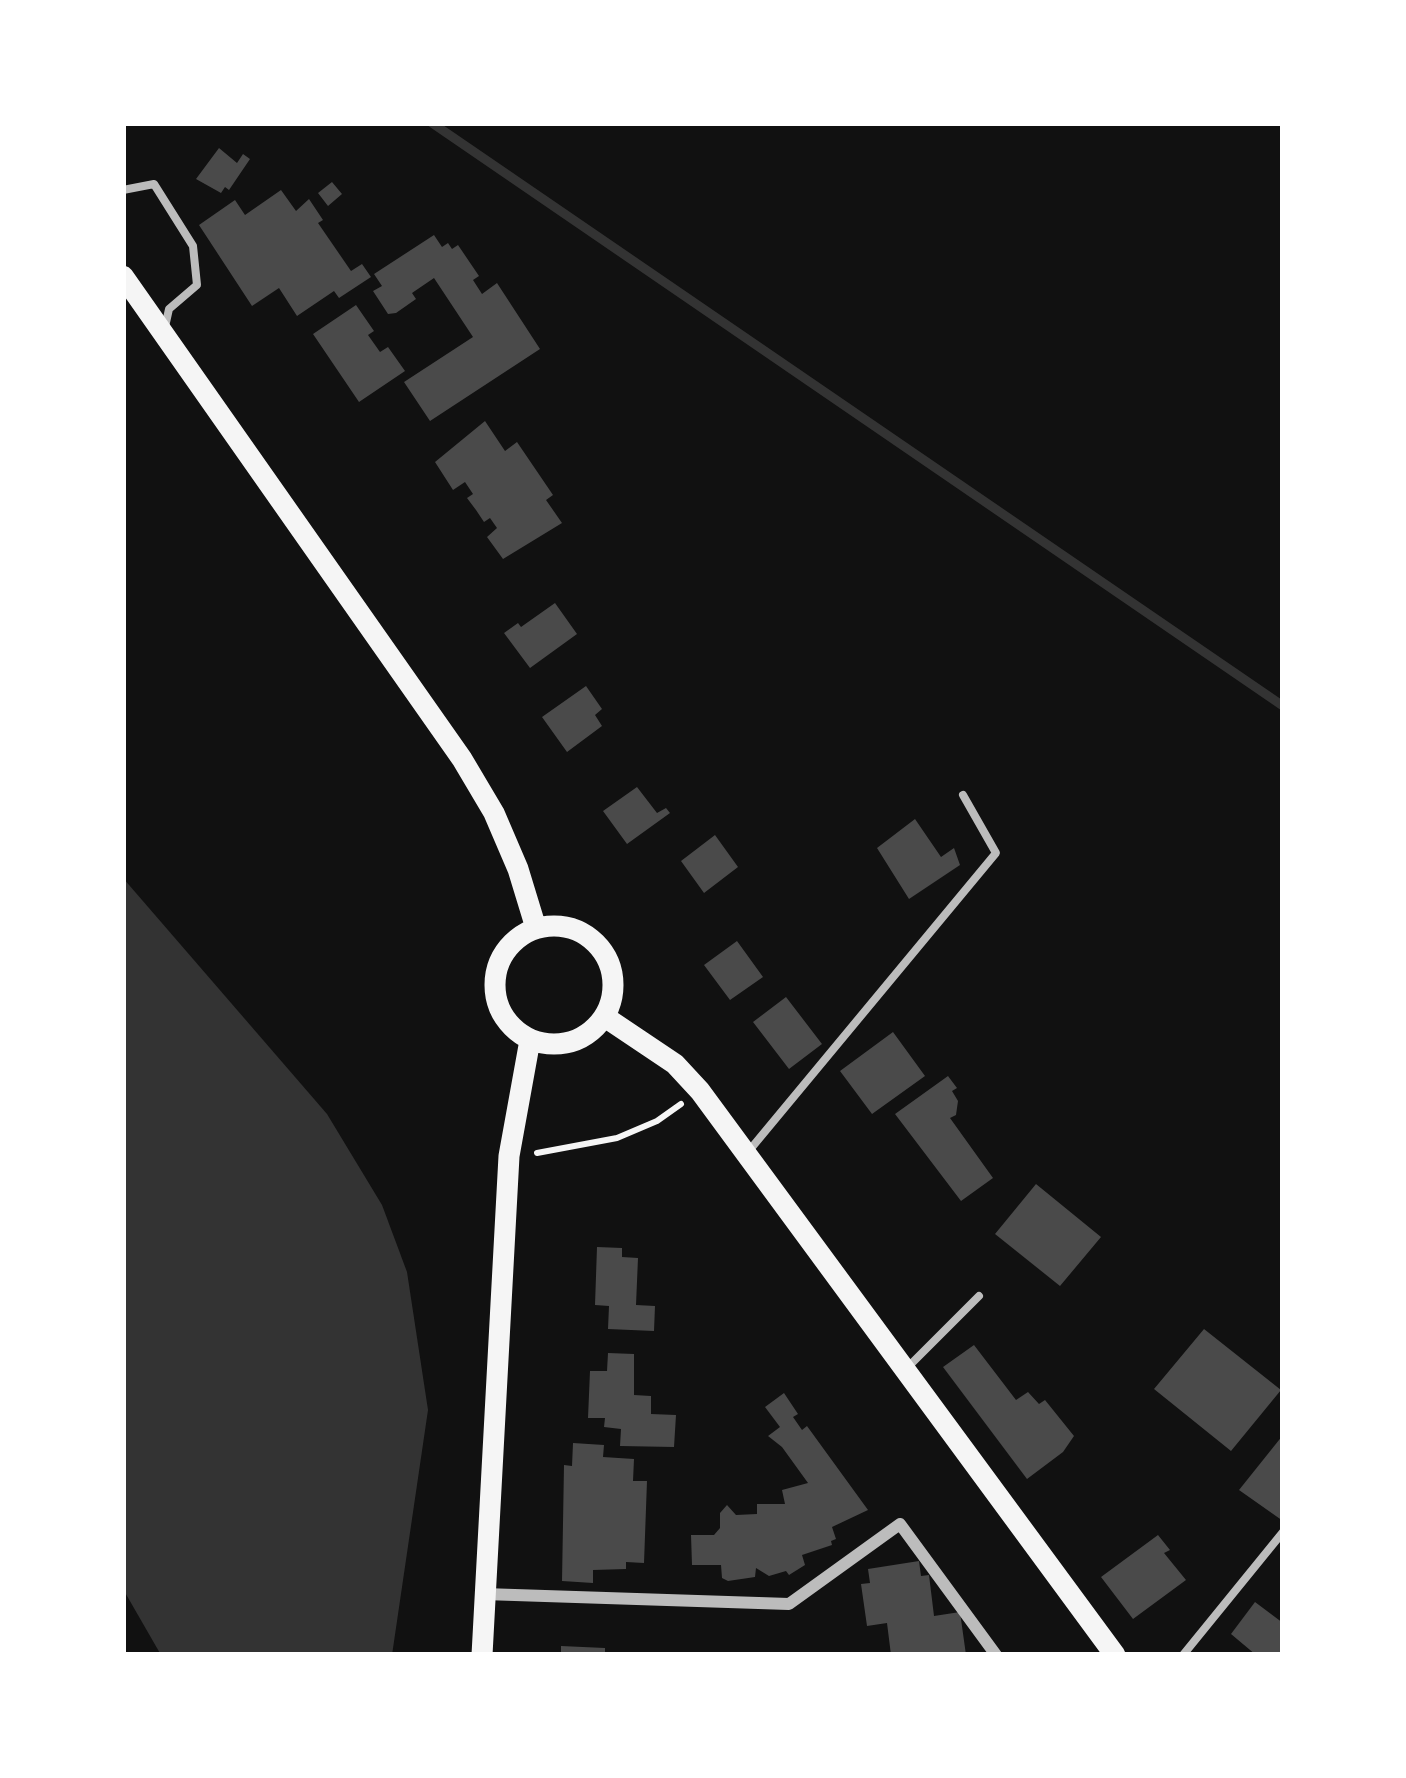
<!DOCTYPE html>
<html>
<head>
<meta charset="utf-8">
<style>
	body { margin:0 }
	#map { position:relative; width:1406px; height:1778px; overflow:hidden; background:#111; font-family:"Open Sans",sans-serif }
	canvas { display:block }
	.frame { position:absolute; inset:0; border:126px solid #fff; pointer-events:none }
</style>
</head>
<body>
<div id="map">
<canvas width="1406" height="1778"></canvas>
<div class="frame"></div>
</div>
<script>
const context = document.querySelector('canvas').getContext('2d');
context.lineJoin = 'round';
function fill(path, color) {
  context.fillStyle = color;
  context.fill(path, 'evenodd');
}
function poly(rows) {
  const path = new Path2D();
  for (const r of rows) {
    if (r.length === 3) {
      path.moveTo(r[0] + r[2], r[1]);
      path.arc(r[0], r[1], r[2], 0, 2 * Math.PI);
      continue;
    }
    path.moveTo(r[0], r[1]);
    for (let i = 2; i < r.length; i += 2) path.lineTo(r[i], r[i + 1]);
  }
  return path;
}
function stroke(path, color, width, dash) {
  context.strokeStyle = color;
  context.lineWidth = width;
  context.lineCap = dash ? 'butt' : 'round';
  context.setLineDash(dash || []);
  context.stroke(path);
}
fill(poly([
	[123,878,327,1114,382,1205,407,1272,428,1410,392,1655,161,1655,123,1589]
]), '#333');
stroke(poly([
	[432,123,1283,706]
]), '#333', 9);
fill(poly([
	[219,148,237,163,243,154,250,159,229,190,225,187,221,193,196,179],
	[332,182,342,194,328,206,318,193],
	[281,190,296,211,309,199,323,220,318,223,351,271,362,264,371,277,339,298,334,291,297,316,279,288,252,306,199,225,235,200,245,215],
	[434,235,442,247,448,243,452,249,458,245,479,276,473,280,482,294,497,283,540,349,430,421,404,382,473,337,434,278,412,293,416,299,396,313,388,314,373,291,382,286,374,274],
	[356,305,374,331,368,335,380,352,388,347,405,371,359,402,313,334],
	[485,421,505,451,517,442,553,495,546,500,562,523,503,559,487,537,497,528,490,518,484,522,476,510,467,498,473,494,465,482,453,490,435,462],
	[555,603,577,634,530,668,504,633,518,623,521,627],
	[586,686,602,709,595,715,602,726,567,752,542,717],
	[637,787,657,813,666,808,670,813,627,844,603,811],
	[915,819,941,857,954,848,960,865,909,899,877,848],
	[715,835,738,867,704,893,681,861],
	[737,941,763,977,730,1000,704,965],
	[786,997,822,1044,789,1069,753,1022],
	[893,1032,925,1076,872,1114,840,1071],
	[948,1076,957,1088,952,1091,958,1101,956,1115,950,1118,993,1178,961,1201,895,1114],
	[1036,1184,1101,1237,1060,1286,995,1234],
	[597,1247,622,1248,622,1257,638,1258,636,1305,655,1306,654,1331,608,1329,609,1306,595,1305],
	[1204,1329,1281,1390,1231,1451,1154,1389],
	[974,1345,1016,1400,1028,1392,1039,1404,1045,1400,1074,1436,1063,1452,1027,1479,943,1367],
	[608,1353,634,1354,634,1395,651,1396,651,1414,676,1415,674,1447,620,1446,621,1429,604,1427,605,1418,588,1418,590,1371,607,1371],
	[784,1393,798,1414,793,1417,802,1430,807,1426,868,1510,832,1527,836,1539,831,1541,832,1545,802,1555,805,1565,789,1575,786,1571,769,1576,756,1568,755,1577,728,1581,722,1578,721,1565,692,1565,691,1535,714,1535,720,1528,720,1513,727,1505,736,1515,757,1514,757,1504,785,1504,782,1490,808,1483,782,1447,768,1436,780,1427,765,1407],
	[1283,1435,1283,1521,1239,1490],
	[573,1443,604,1445,603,1457,634,1459,633,1481,647,1481,644,1563,626,1562,626,1569,593,1570,593,1583,562,1581,564,1465,572,1466],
	[1158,1535,1170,1550,1164,1553,1186,1580,1133,1619,1101,1577],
	[919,1561,921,1576,929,1575,934,1616,960,1612,966,1655,891,1655,887,1623,867,1626,861,1584,870,1583,868,1569],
	[1255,1602,1283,1623,1280,1655,1256,1655,1231,1634],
	[561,1646,605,1648,605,1655,561,1655]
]), '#4a4a4a');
stroke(poly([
	[537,1153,617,1138,657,1121,681,1104]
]), '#f5f5f5', 6);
stroke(poly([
	[123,190,154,184,193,246,197,285,169,309,165,327],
	[748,1152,996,853,963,795],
	[906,1369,979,1296],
	[1183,1655,1283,1532]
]), '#bcbcbc', 8);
stroke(poly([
	[484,1594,789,1604,900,1524,996,1655]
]), '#bcbcbc', 12);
stroke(poly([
	[123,276,462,759,494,813,518,869,536,928],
	[554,985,59],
	[605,1017,675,1064,700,1091,1115,1655],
	[482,1655,509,1156,530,1040]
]), '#f5f5f5', 21);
</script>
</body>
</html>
